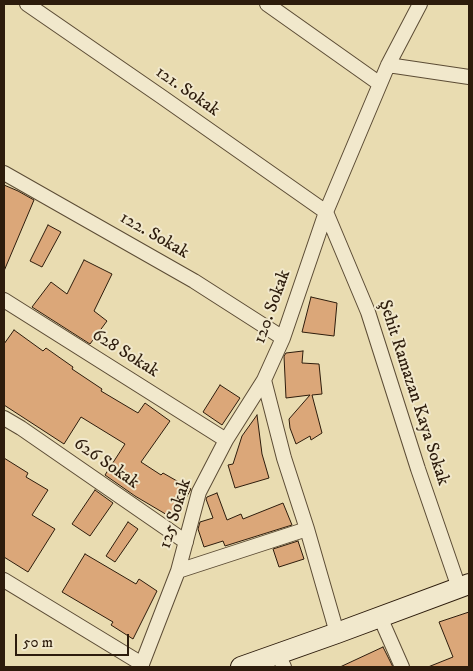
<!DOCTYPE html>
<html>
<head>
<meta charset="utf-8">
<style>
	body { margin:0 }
	#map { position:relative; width:473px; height:671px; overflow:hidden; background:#e9dcb1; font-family:"IM FELL DW Pica",serif }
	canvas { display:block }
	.frame { position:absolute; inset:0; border:5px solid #2d1c0c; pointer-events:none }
	.scale { position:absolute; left:15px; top:634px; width:114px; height:22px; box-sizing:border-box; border:2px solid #2d1c0c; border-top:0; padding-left:6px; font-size:15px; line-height:18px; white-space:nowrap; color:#2d1c0c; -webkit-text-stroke:4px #f1e8cc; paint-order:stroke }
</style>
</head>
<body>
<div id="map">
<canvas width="473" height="671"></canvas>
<div class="frame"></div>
<div class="scale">50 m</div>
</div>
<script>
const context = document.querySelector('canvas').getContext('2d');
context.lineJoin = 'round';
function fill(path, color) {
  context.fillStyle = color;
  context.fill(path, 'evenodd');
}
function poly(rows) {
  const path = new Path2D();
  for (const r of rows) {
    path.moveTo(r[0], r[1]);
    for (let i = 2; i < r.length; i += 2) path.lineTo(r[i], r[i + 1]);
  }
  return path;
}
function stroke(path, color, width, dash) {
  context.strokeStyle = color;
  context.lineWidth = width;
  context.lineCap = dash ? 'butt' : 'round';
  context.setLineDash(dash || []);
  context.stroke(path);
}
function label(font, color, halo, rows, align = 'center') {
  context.font = font + ' "IM FELL DW Pica",serif';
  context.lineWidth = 4;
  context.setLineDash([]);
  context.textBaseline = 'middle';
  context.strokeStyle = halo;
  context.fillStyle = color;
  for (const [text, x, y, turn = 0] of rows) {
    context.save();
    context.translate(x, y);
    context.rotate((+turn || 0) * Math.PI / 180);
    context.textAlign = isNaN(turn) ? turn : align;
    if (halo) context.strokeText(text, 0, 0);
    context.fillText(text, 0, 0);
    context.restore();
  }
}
const building = poly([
	[4,185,18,191,34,200,4,271,4,185],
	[48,225,61,232,42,267,30,261,48,225],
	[84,260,112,274,94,311,107,321,90,344,32,307,51,282,67,294,84,260],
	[311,297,337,303,334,336,302,332,311,297],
	[14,330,43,351,46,348,73,367,72,369,102,389,101,391,138,413,145,403,170,421,141,462,161,475,163,473,191,489,174,519,135,496,105,475,125,444,81,417,64,444,4,405,4,344,14,330],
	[303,351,302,363,319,364,322,394,312,395,322,433,311,440,310,436,296,444,290,428,289,419,310,395,286,398,284,356,286,353,303,351],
	[220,385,240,398,222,425,203,412,220,385],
	[257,415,262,454,269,478,235,488,228,465,233,464,242,436,257,415],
	[4,458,28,473,26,477,48,490,32,515,55,529,28,572,4,557,4,458],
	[95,490,113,503,90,536,72,524,95,490],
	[217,493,227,520,241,514,243,519,283,503,292,525,225,546,223,541,204,547,198,529,200,522,213,518,206,499,207,497,217,493],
	[128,522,138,529,115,562,106,556,128,522],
	[298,541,304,559,279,567,273,549,298,541],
	[85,554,136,584,139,579,157,591,133,639,111,625,113,622,62,592,85,554],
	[469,612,469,667,428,667,453,657,439,622,469,612],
	[383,647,393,667,340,667,383,647]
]);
fill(building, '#dba779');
stroke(building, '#2d1c0c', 1);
const minor = poly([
	[27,4,162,97,326,212,368,312,418,469,459,588],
	[267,4,380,84],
	[388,65,469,77],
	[4,173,194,281,283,338],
	[4,300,226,440],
	[4,418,21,428,186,542],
	[178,571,307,529],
	[4,580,142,664],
	[380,617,402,667],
	[337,633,307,529,284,458,264,380,283,338,326,212,388,65,420,4],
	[278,654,284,667],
	[142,667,142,664,178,571,199,492,226,440,264,380]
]);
const secondary = poly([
	[241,667,337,633,469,584]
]);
stroke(minor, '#5c4c35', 16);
stroke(secondary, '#2d1c0c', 22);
stroke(minor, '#f1e8cc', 14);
stroke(secondary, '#f1e8cc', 20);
label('18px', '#2d1c0c', '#f1e8cc', [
	["121. Sokak",187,92,35],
	["122. Sokak",154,236,30],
	["120. Sokak",273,307,-70],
	["628 Sokak",125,354,32],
	["Şehit Ramazan Kaya Sokak",413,393,72],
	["626 Sokak",106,464,35],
	["125 Sokak",176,514,-73]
]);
</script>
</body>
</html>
